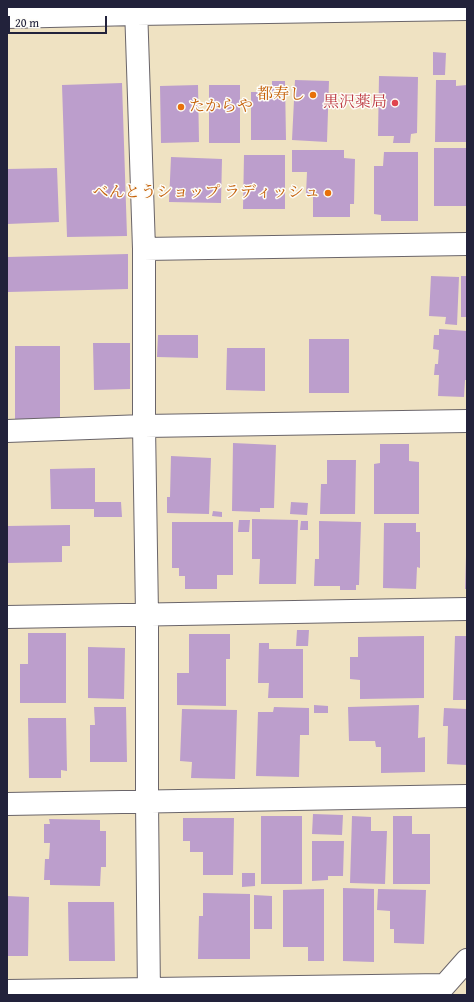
<!DOCTYPE html>
<html>
<head>
<meta charset="utf-8">
<style>
	body { margin:0 }
	#map { position:relative; width:474px; height:1002px; overflow:hidden; background:#efe2c2; font-family:"Gentium Book Plus",serif }
	canvas { display:block }
	.frame { position:absolute; inset:0; border:8px solid #22223b; pointer-events:none }
	.scale { position:absolute; left:8px; top:16px; width:99px; height:18px; box-sizing:border-box; border:2px solid #22223b; border-top:0; padding-left:5px; font-size:12px; line-height:14px; white-space:nowrap; color:#22223b; -webkit-text-stroke:3px #fdfcf7; paint-order:stroke }
</style>
</head>
<body>
<div id="map">
<canvas width="474" height="1002"></canvas>
<div class="frame"></div>
<div class="scale">20 m</div>
</div>
<script>
const context = document.querySelector('canvas').getContext('2d');
context.lineJoin = 'round';
function fill(path, color) {
  context.fillStyle = color;
  context.fill(path, 'evenodd');
}
function poly(rows) {
  const path = new Path2D();
  for (const r of rows) {
    path.moveTo(r[0], r[1]);
    for (let i = 2; i < r.length; i += 2) path.lineTo(r[i], r[i + 1]);
  }
  return path;
}
function stroke(path, color, width, dash) {
  context.strokeStyle = color;
  context.lineWidth = width;
  context.lineCap = dash ? 'butt' : 'round';
  context.setLineDash(dash || []);
  context.stroke(path);
}
function label(font, color, halo, rows, align = 'center') {
  context.font = font + ' "Gentium Book Plus","Noto Serif JP",serif';
  context.lineWidth = 3;
  context.setLineDash([]);
  context.textBaseline = 'middle';
  context.strokeStyle = halo;
  context.fillStyle = color;
  for (const [text, x, y, turn = 0] of rows) {
    context.save();
    context.translate(x, y);
    context.rotate((+turn || 0) * Math.PI / 180);
    context.textAlign = isNaN(turn) ? turn : align;
    if (halo) context.strokeText(text, 0, 0);
    context.fillText(text, 0, 0);
    context.restore();
  }
}
fill(poly([
	[433,52,446,53,445,75,433,75],
	[379,76,418,77,417,133,411,134,410,143,393,143,394,136,378,136],
	[295,80,329,81,327,142,292,140],
	[436,80,456,80,456,86,467,85,467,142,435,142],
	[272,81,285,81,286,140,251,140,251,92,272,92],
	[122,83,127,236,67,237,62,85],
	[198,85,199,142,161,143,160,86],
	[209,85,240,85,240,143,209,143],
	[434,148,467,148,467,206,434,206],
	[292,150,344,150,344,158,355,159,354,204,350,204,350,217,313,217,313,194,306,194,307,172,292,172],
	[384,152,418,152,418,221,381,221,381,215,374,214,374,166,383,166],
	[244,155,285,155,285,209,243,209],
	[171,157,222,159,221,203,169,202],
	[57,168,59,222,7,224,7,169],
	[128,254,128,289,8,292,7,257],
	[431,276,459,277,457,325,445,324,446,317,429,316],
	[461,276,467,276,467,317,461,317],
	[439,329,467,331,467,380,465,380,464,397,438,396,439,375,434,375,435,364,438,364,439,350,433,349,434,335,439,335],
	[158,335,198,335,198,358,157,357],
	[309,339,349,339,349,393,309,393],
	[93,343,130,343,130,389,94,390],
	[15,346,60,346,60,419,15,419],
	[227,348,265,348,265,391,226,390],
	[233,443,276,445,274,508,260,508,260,512,232,511],
	[380,444,409,444,409,461,419,462,419,514,374,514,374,464,380,463],
	[171,456,211,458,209,514,167,513,167,497,170,497],
	[327,460,356,460,355,514,320,514,321,484,327,484],
	[95,468,95,502,121,502,122,517,94,517,94,509,51,509,50,469],
	[291,502,308,503,307,515,290,514],
	[213,511,222,512,222,517,212,516],
	[252,519,298,520,296,584,259,584,260,559,252,559],
	[239,520,250,520,249,532,238,532],
	[301,521,308,521,308,530,300,530],
	[319,521,361,522,359,585,356,585,356,590,340,590,340,586,314,586,315,559,319,559],
	[172,522,233,522,233,575,217,575,217,589,185,589,185,576,179,576,179,568,172,568],
	[384,523,416,523,416,532,420,532,420,568,417,567,416,589,383,588],
	[70,525,70,546,62,546,62,562,7,563,7,526],
	[466,556,467,556,467,589,465,589],
	[297,630,309,630,308,646,296,646],
	[28,633,66,633,66,703,20,703,20,664,28,664],
	[189,634,230,634,230,659,226,659,226,706,177,705,177,673,189,673],
	[424,636,424,698,360,699,360,680,350,679,350,657,358,657,358,637],
	[455,636,467,636,467,700,453,700],
	[259,643,269,643,269,649,303,649,303,698,268,698,269,683,258,683],
	[88,647,125,648,124,699,88,698],
	[314,705,328,706,328,713,314,713],
	[419,705,418,738,425,737,425,772,381,773,381,747,376,747,375,741,349,741,348,707],
	[94,707,126,707,127,762,90,762,90,725,95,725],
	[274,707,309,708,309,735,300,735,299,777,256,776,258,712,273,712],
	[444,708,467,709,467,765,447,764,448,726,443,726],
	[182,709,237,710,235,779,191,778,192,762,180,761],
	[28,718,66,718,67,771,61,770,61,778,29,778],
	[313,814,343,815,342,835,312,834],
	[261,816,302,816,302,884,261,884],
	[352,816,371,817,371,831,387,831,385,884,350,883],
	[393,816,412,816,412,834,430,834,430,884,393,884],
	[183,818,234,818,233,875,203,875,203,852,190,852,190,841,183,841],
	[49,819,100,820,100,831,106,831,106,867,101,867,100,886,50,885,50,880,44,880,45,859,49,859,50,843,44,843,44,824,50,824],
	[312,841,344,841,343,876,328,876,328,880,312,881],
	[242,873,255,873,255,886,242,887],
	[343,888,374,889,374,962,343,961],
	[324,889,324,961,308,961,308,947,283,947,283,890],
	[378,889,426,890,424,944,394,943,394,929,390,929,390,911,377,910],
	[203,893,250,894,250,959,198,959,199,916,203,916],
	[254,895,272,896,272,929,254,929],
	[7,896,29,897,28,956,7,956],
	[68,902,114,902,115,961,69,961]
]), '#bc9ecc');
const minor = poly([
	[136,7,144,249,144,426,147,614,147,802,149,995],
	[7,17,136,14,467,9],
	[144,249,467,244],
	[7,431,144,426,467,421],
	[7,617,467,609],
	[7,804,467,796],
	[7,991,444,985],
	[436,995,467,960]
]);
stroke(minor, '#6a656a', 24);
stroke(minor, '#fff', 22);
for (const [x, y, r, color] of [
	[313,95,4,"#e8710a"],
	[395,103,4,"#e0444e"],
	[181,107,4,"#e8710a"],
	[328,193,4,"#e8710a"]
]) {
  const dot = new Path2D();
  dot.arc(x, y, r, 0, 2 * Math.PI);
  context.fillStyle = color;
  context.fill(dot);
  stroke(dot, '#fdfcf7', 1.5);
}
label('16px', '#c56008', '#fdfcf7', [
	["都寿し",305,95],
	["たからや",189,107,"left"],
	["べんとうショップ ラディッシュ",320,193]
], 'right');
label('16px', '#be3a42', '#fdfcf7', [
	["黒沢薬局",387,103]
], 'right');
</script>
</body>
</html>
